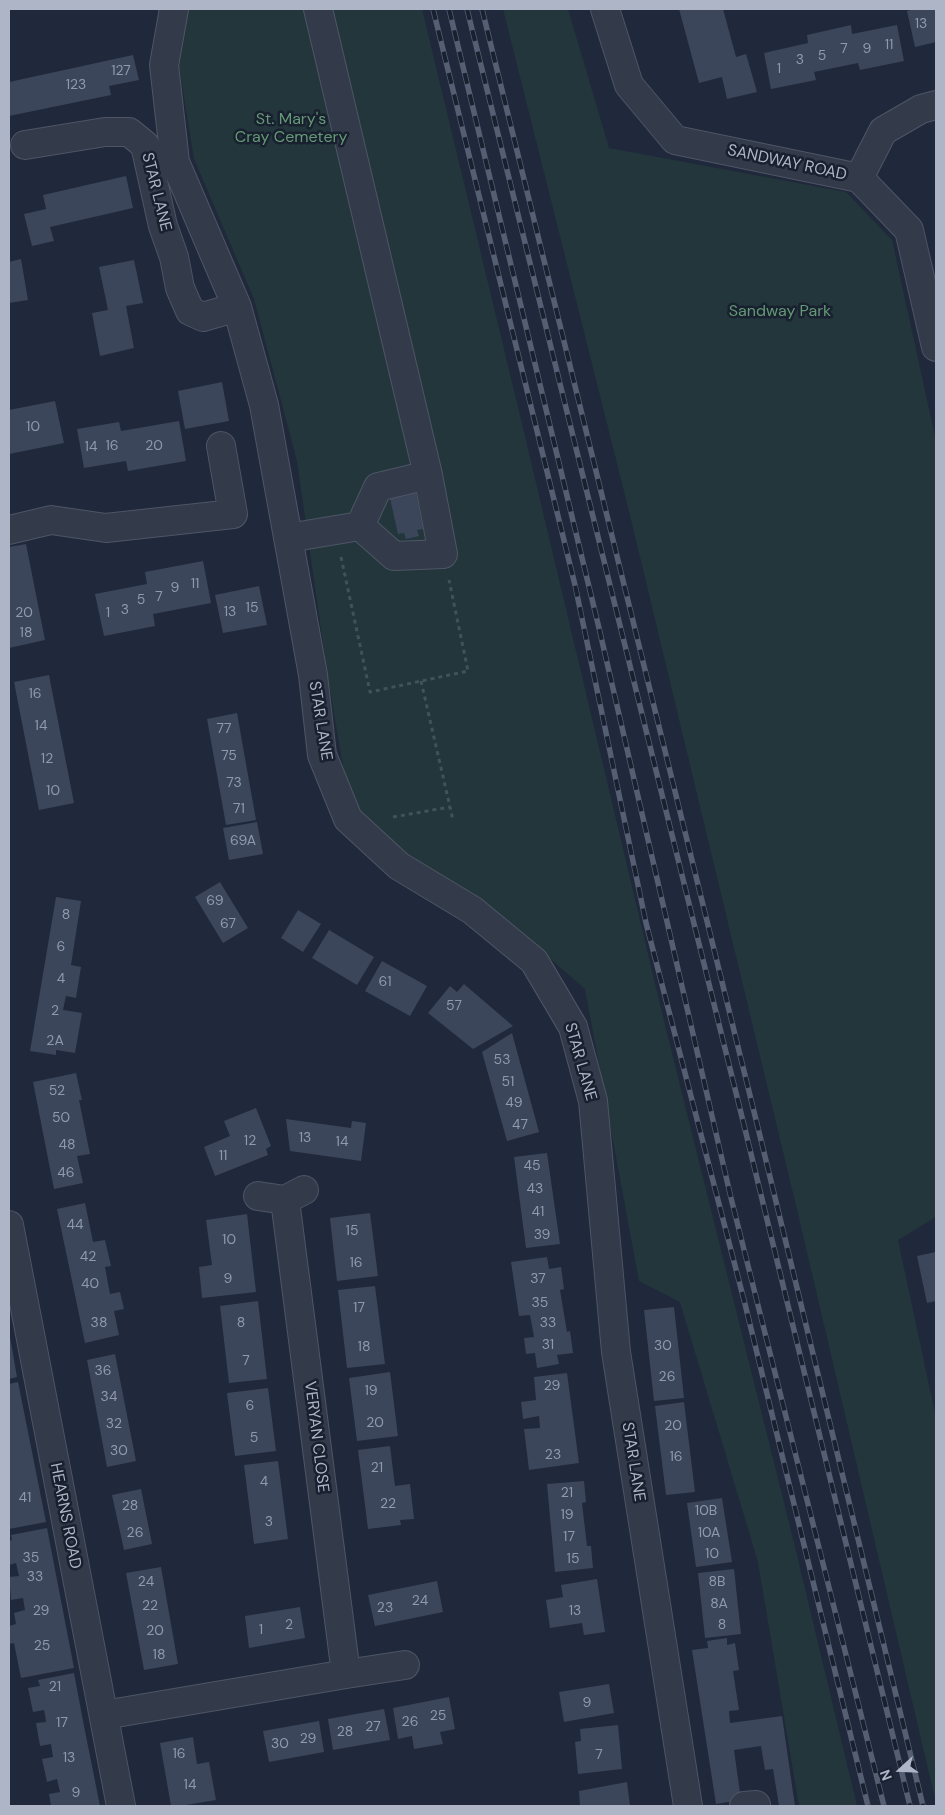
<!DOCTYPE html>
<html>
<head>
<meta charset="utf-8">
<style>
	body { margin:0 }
	#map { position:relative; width:945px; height:1815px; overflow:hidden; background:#20283b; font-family:"DM Sans",sans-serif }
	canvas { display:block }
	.frame { position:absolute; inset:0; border:10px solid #aeb5c7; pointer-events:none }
	.north { position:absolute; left:875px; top:1745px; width:50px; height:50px; -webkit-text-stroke:4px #19202f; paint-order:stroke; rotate:250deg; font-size:14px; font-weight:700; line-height:20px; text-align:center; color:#aeb5c7 }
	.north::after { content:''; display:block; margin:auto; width:18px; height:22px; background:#aeb5c7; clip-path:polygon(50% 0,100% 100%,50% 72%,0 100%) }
</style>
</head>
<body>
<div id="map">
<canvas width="945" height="1815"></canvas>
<div class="frame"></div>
<div class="north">N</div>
</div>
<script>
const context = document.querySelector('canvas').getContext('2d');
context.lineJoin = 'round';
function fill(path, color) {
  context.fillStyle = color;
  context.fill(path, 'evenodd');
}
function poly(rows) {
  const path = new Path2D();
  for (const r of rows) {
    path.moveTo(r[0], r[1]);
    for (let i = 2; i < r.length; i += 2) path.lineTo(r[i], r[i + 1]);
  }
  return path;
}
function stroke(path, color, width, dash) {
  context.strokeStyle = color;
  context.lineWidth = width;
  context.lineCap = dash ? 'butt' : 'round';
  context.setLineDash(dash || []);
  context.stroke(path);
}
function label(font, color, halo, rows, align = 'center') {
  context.font = font + ' "DM Sans",sans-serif';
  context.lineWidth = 5;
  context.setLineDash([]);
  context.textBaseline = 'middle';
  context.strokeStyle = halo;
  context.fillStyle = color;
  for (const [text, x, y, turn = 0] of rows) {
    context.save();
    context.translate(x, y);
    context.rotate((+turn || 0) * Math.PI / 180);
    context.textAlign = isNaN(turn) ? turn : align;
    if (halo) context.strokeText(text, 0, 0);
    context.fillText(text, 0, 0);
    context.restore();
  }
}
fill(poly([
	[186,9,422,9,517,403,663,1017,796,1551,857,1806,799,1806,758,1562,680,1302,639,1281,585,989,507,921,403,858,376,838,348,797,327,671,297,461,254,299,194,159,177,54],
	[503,9,568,9,609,148,846,192,892,240,936,441,936,1217,898,1240,936,1418,936,1803,799,1218,628,507]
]), '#22363c');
fill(poly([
	[679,9,723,9,736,57,746,54,757,92,727,99,722,77,699,83],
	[915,9,936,9,936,42,915,47,907,11],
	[851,25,852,34,897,25,904,61,860,70,858,63,814,72,816,80,771,89,764,53,808,43,807,35],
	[133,55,139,80,109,86,111,95,9,116,9,82],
	[126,176,133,208,50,227,54,241,32,246,24,214,46,209,43,195],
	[21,259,28,300,9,303,9,262],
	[134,260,143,303,126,306,134,348,100,356,92,313,108,310,99,267],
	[222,382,229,421,185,429,178,391],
	[55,401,64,443,9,454,9,410],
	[179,421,186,461,128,471,126,461,84,468,77,429,119,422,121,431],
	[412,489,413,493,416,493,423,529,417,530,419,536,406,539,404,533,398,534,390,498,395,497,394,493],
	[26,544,45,640,9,648,9,547],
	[203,561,211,603,153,614,155,626,104,636,95,594,147,584,145,572],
	[259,586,267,625,223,633,215,595],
	[49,675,74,803,39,810,14,682],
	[237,713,256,820,226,825,207,719],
	[257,822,263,854,229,860,223,828],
	[220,882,248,928,223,943,195,897],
	[56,897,81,901,71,965,81,967,76,998,66,996,63,1010,82,1013,75,1053,56,1050,56,1055,30,1051],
	[298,910,321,924,303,952,281,938],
	[329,930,374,957,357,985,312,958],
	[382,961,427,986,410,1016,365,991],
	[464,984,513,1026,473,1049,428,1013,450,986,457,992],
	[512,1033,539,1132,507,1141,482,1052],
	[76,1073,82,1100,79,1100,90,1154,77,1156,83,1183,54,1189,33,1082],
	[256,1108,271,1146,266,1149,268,1155,215,1176,204,1147,230,1136,224,1121],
	[286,1119,351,1128,352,1121,366,1123,361,1161,290,1151],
	[547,1153,560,1244,526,1248,514,1157],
	[85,1203,93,1242,105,1240,111,1266,105,1267,110,1294,120,1292,124,1309,114,1311,119,1335,85,1343,57,1209],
	[370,1213,378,1276,337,1281,330,1218],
	[247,1214,256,1292,202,1298,199,1267,212,1265,206,1220],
	[936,1252,936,1301,927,1303,917,1256],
	[547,1257,549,1269,561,1267,564,1289,560,1290,567,1332,570,1331,573,1353,557,1355,559,1364,537,1368,535,1353,526,1354,524,1338,534,1337,530,1315,519,1316,511,1262],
	[375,1286,385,1364,347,1368,338,1290],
	[258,1301,267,1379,229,1383,220,1306],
	[674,1307,684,1398,654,1401,644,1310],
	[10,1337,17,1377,9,1379,9,1338],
	[115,1354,136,1461,107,1467,87,1360],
	[390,1372,398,1436,357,1441,349,1378],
	[567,1373,579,1463,529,1470,524,1429,540,1428,539,1416,523,1419,521,1402,536,1400,534,1377],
	[18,1382,46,1522,9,1529,9,1384],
	[268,1388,276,1451,235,1456,227,1393],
	[684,1402,695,1492,666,1495,655,1406],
	[390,1446,395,1486,410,1484,414,1519,400,1520,401,1525,368,1529,358,1450],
	[278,1461,288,1539,254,1544,244,1465],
	[584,1481,586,1502,582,1503,587,1546,591,1546,593,1568,555,1572,547,1484],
	[141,1489,152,1544,124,1550,112,1495],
	[722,1498,732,1562,696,1567,687,1503],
	[47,1528,74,1668,21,1678,14,1643,9,1644,9,1626,16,1624,14,1613,25,1610,23,1598,11,1600,9,1577,19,1576,16,1563,9,1565,9,1541,12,1540,11,1535],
	[161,1567,178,1664,144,1670,126,1573],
	[734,1569,741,1634,705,1638,698,1573],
	[597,1579,605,1632,584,1635,582,1623,550,1628,546,1600,563,1597,561,1585],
	[437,1581,443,1612,375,1626,368,1595],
	[300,1607,305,1638,249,1648,245,1616],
	[727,1638,727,1645,735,1643,739,1670,733,1671,739,1710,729,1711,730,1723,782,1716,795,1806,779,1806,773,1769,765,1770,761,1746,734,1750,741,1800,716,1804,692,1650,708,1648,707,1641],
	[74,1673,84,1726,100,1806,51,1806,49,1794,60,1792,57,1779,47,1782,42,1759,53,1757,51,1744,40,1746,36,1723,46,1722,45,1715,44,1710,33,1712,28,1688,40,1686,38,1680],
	[609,1684,614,1713,564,1722,559,1692],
	[449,1697,455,1729,440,1732,443,1744,414,1749,412,1736,398,1739,393,1708],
	[384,1709,390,1740,333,1750,328,1719],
	[319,1721,324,1752,269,1762,263,1731],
	[618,1725,622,1769,578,1774,575,1742,581,1741,580,1729],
	[193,1737,197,1764,209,1762,216,1800,180,1806,171,1806,160,1743],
	[627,1782,630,1806,580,1806,579,1791]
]), '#3b465b');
const minor = poly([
	[174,9,164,65,175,162,237,307,264,405,313,675,322,755,348,819,399,866,472,910,534,961,573,1027,593,1101,616,1352,688,1806],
	[318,9,428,475],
	[605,9,629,85,675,140,859,178,909,230,936,347],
	[25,145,105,132,129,132,145,145,163,226,174,257,180,288,190,311,203,317,237,307],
	[859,178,883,131,921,109,936,105],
	[428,475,443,554,394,556,360,526,378,487,428,475],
	[9,530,51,520,106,528,233,514,221,446],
	[288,538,360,526],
	[258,1196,285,1200,304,1190],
	[9,1225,121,1806],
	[346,1674,405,1665],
	[104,1715,346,1674,285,1200],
	[744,1806,756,1805]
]);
stroke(minor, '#4e5565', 30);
stroke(poly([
	[341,557,370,692,468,671,449,580],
	[421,681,453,820],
	[393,817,450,807]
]), '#3f5359', 3, [4, 4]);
stroke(minor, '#333b4b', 28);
const rail = poly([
	[433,9,575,585,646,923,745,1304,868,1806],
	[449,9,599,628,731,1198,884,1806],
	[467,9,743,1121,910,1806],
	[482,9,761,1140,923,1806]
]);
stroke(rail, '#555e72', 5.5);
stroke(rail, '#19202f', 4, [11]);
label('14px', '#9199ac', null, [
	["13",921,24],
	["11",889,45],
	["7",844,49],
	["9",867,49],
	["5",822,56],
	["3",800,60],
	["1",779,69],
	["127",121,71],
	["123",76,85],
	["10",33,427],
	["16",112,446],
	["20",154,446],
	["14",91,447],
	["11",195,584],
	["9",175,588],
	["7",159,597],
	["5",141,600],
	["15",252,608],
	["3",125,610],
	["13",230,612],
	["20",24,613],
	["1",108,613],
	["18",26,633],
	["16",35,694],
	["14",41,726],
	["77",224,729],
	["75",229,756],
	["12",47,759],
	["73",234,783],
	["10",53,791],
	["71",239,809],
	["69A",243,841],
	["69",215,901],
	["8",66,915],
	["67",228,924],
	["6",61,947],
	["4",61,979],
	["61",385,982],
	["57",454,1006],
	["2",55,1011],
	["2A",55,1041],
	["53",502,1060],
	["51",508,1082],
	["52",57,1091],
	["49",514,1103],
	["50",61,1118],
	["47",520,1125],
	["13",305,1138],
	["12",250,1141],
	["14",342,1142],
	["48",67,1145],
	["11",223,1156],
	["45",532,1166],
	["46",66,1173],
	["43",535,1189],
	["41",538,1212],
	["44",75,1225],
	["15",352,1231],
	["39",542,1235],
	["10",229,1240],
	["42",88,1257],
	["16",356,1263],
	["9",228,1279],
	["37",538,1279],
	["40",90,1284],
	["35",540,1303],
	["17",359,1308],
	["38",99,1323],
	["8",241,1323],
	["33",548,1323],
	["31",548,1345],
	["30",663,1346],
	["18",364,1347],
	["7",246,1361],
	["36",103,1371],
	["26",667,1377],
	["29",552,1386],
	["19",371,1391],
	["34",109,1397],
	["6",250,1406],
	["20",375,1423],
	["32",114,1424],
	["20",673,1426],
	["5",254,1438],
	["30",119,1451],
	["23",553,1455],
	["16",676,1457],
	["21",377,1468],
	["4",264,1482],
	["21",567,1493],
	["41",25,1498],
	["22",388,1504],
	["28",130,1506],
	["10B",706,1511],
	["19",567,1515],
	["3",269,1522],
	["26",135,1533],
	["10A",709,1533],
	["17",569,1537],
	["10",712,1554],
	["35",31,1558],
	["15",573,1559],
	["33",35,1577],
	["24",146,1582],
	["8B",717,1582],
	["24",420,1601],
	["8A",719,1604],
	["22",150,1606],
	["23",385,1608],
	["29",41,1611],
	["13",575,1611],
	["2",289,1625],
	["8",722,1625],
	["1",261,1630],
	["20",155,1631],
	["25",42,1646],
	["18",159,1655],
	["21",55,1687],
	["9",587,1703],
	["25",438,1716],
	["26",410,1722],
	["17",62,1723],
	["27",373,1727],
	["28",345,1732],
	["29",308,1739],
	["30",280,1744],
	["16",179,1754],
	["7",599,1755],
	["13",69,1758],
	["14",190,1785],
	["9",76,1793]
]);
label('16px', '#649a75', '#19202f', [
	["St. Mary's",291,120],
	["Cray Cemetery",291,138],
	["Sandway Park",780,312]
]);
label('16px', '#aeb5c7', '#19202f', [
	["SANDWAY ROAD",787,163,12],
	["STAR LANE",156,192,76],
	["STAR LANE",320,721,81],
	["STAR LANE",580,1062,74],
	["VERYAN CLOSE",316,1437,83],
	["STAR LANE",633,1462,81],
	["HEARNS ROAD",65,1516,79]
]);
</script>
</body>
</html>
